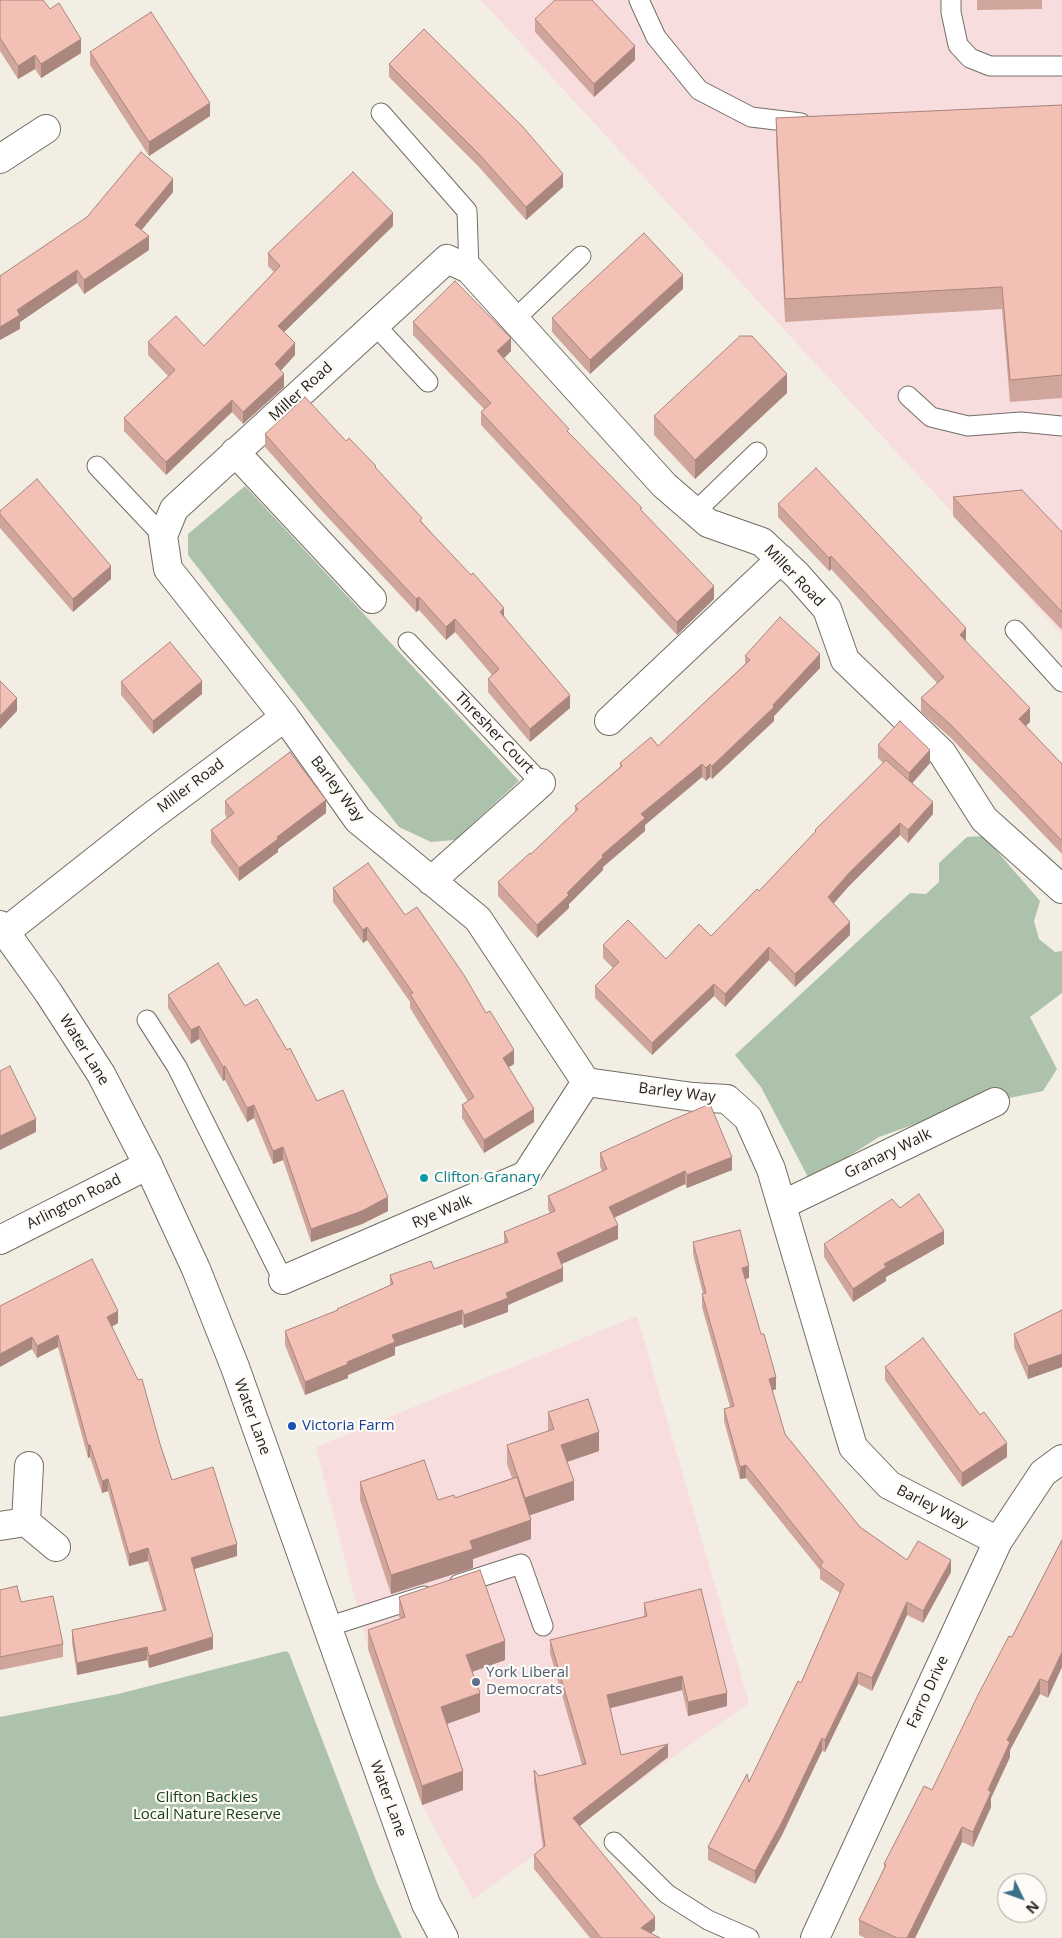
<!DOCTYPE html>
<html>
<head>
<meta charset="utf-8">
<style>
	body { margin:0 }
	#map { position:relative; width:1062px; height:1938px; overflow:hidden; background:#f3eee4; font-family:"Open Sans",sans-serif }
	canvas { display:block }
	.north { position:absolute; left:997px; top:1873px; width:50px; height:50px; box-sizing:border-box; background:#fefbf6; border:1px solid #a7a5a0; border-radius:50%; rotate:132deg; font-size:14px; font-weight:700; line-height:20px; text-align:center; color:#252320 }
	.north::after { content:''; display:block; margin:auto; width:18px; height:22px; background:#367189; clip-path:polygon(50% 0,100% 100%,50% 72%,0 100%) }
</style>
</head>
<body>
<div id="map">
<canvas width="1062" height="1938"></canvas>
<div class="north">N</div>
</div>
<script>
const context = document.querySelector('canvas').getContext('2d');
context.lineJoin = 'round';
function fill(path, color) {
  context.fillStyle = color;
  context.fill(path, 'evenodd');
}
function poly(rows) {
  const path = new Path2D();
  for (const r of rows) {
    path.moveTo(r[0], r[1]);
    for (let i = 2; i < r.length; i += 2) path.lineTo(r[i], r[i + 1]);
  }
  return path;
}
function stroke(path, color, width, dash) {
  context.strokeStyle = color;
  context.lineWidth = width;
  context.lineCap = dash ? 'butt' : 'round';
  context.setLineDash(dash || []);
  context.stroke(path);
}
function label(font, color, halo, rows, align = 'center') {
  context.font = font + ' "Open Sans",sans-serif';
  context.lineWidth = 4.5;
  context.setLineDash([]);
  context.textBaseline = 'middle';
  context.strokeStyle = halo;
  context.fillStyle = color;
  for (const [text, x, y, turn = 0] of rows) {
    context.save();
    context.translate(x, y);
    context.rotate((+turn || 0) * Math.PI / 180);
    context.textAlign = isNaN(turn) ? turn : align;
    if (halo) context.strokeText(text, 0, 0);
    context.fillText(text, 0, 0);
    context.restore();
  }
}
fill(poly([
	[481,0,1062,0,1062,635,949,509],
	[637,1316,749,1703,473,1899,422,1805,368,1649,316,1447]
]), '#f8dddf');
fill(poly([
	[245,486,519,781,455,840,431,842,399,827,188,555,188,534],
	[984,836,1040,901,1034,921,1039,939,1055,952,1062,951,1062,993,1030,1017,1057,1069,1043,1091,957,1109,879,1137,810,1181,761,1087,735,1055,910,893,926,894,939,882,939,863,967,837],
	[286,1651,289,1653,377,1883,402,1938,0,1938,0,1717,118,1694]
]), '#acc2aa');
const service = poly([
	[639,0,656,37,699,90,751,117,801,123],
	[951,0,951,12,958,45,970,58,990,66,1062,66],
	[381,113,467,211,469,269],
	[515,319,581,256],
	[375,325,428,382],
	[908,396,931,417,968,426,1021,422,1062,426],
	[97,466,163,536],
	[695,512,757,452],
	[1015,630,1062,682],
	[408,642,541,783],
	[147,1020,177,1067,283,1280],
	[459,1584,521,1564,543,1626],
	[327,1627,424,1596],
	[614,1842,667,1894,708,1920,749,1938]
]);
const minor = poly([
	[0,159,46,129],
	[235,452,372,599],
	[609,721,781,559],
	[431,881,541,783],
	[5,932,148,819,285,717],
	[782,1205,995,1102],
	[0,1240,148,1165],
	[283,1280,526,1175,586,1082],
	[29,1466,26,1522,56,1547],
	[0,1526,26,1522],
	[998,1541,889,1485,853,1447,771,1169,748,1118,727,1099,693,1097,586,1082,478,919,358,820,285,717,168,569,163,536,174,509,447,259,469,269,664,485,708,523,762,542,797,575,827,609,845,660,942,753,984,819,1062,889],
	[815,1938,998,1541,1043,1473,1062,1459]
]);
const tertiary = poly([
	[0,925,48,992,101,1074,148,1165,196,1269,235,1367,426,1904,444,1938]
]);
stroke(service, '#726e66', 21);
stroke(minor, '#726e66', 30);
stroke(tertiary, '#726e66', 30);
stroke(service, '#fff', 19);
stroke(minor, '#fff', 28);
stroke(tertiary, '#fff', 28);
fill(poly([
	[0,0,81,53,41,78,35,69,18,79,0,51],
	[977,0,1042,0,1042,9,977,10],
	[535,19,635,60,594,97,535,32],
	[90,52,210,116,149,156,90,65],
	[389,64,563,187,526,220,479,167,389,77],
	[1062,105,1062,398,1010,402,1002,309,785,322,776,141,776,118],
	[173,192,141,230,149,250,84,294,77,283,20,322,20,329,0,276],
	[393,226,284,332,295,355,281,370,284,387,243,424,232,412,166,475,124,431,124,418,168,376,148,355,148,342,204,346,274,272,268,266,268,253],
	[683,289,590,374,552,332,552,318],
	[413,322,511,351,504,358,569,433,642,511,714,599,677,635,481,425,481,412,484,409,413,335],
	[787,393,695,479,654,435,654,416],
	[265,434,346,441,376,469,504,616,570,708,530,742,488,692,488,679,492,675,455,632,446,640,419,610,416,612,321,510,265,447],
	[953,497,1062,532,1062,630,953,516],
	[778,504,966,642,1030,722,1026,726,1062,764,1062,854,951,738,921,712,921,698,937,683,831,569,829,571,778,517],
	[0,511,111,579,73,612,0,528],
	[745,656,820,668,774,716,774,721,712,779,710,777,706,781,702,777,645,825,645,831,603,867,603,870,569,904,569,908,537,938,498,896,498,882,531,854,575,812,575,806,620,767,620,763,658,746,745,664],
	[121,682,202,694,153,734,121,695],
	[878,745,930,763,912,783,933,814,908,843,900,835,849,886,833,903,850,935,795,987,769,960,725,1007,714,996,652,1055,595,998,595,986,613,968,603,958,603,945,666,959,711,936,759,891,815,833,815,830,883,763,878,758],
	[225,801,326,813,278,849,278,852,239,881,211,843,211,830,227,818,225,814],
	[333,888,514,1064,508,1067,534,1122,484,1153,462,1118,462,1105,468,1101,410,1008,410,1002,367,940,363,943,333,902],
	[168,995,245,1006,317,1101,388,1211,362,1224,311,1242,283,1160,273,1164,254,1118,247,1122,225,1080,223,1081,199,1039,191,1044,168,1008],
	[600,1153,732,1170,687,1188,685,1184,614,1218,618,1239,562,1264,563,1281,508,1305,508,1312,464,1328,462,1324,395,1347,395,1355,348,1375,348,1378,305,1395,285,1345,285,1331,337,1311,337,1309,390,1285,390,1275,434,1269,504,1243,504,1232,550,1213,548,1209,548,1196,602,1171,600,1166],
	[900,1208,944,1244,886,1277,886,1281,853,1302,824,1257,824,1244],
	[693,1242,749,1278,745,1279,776,1389,772,1391,785,1434,860,1527,907,1560,951,1572,923,1623,907,1615,872,1691,858,1684,825,1752,822,1751,782,1835,755,1884,708,1860,708,1847,749,1782,801,1683,840,1593,820,1579,820,1570,746,1478,740,1479,724,1421,724,1409,730,1407,702,1307,702,1294,703,1294,693,1254],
	[0,1306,118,1323,112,1327,160,1444,172,1480,237,1556,194,1569,213,1649,149,1668,147,1660,77,1675,72,1643,72,1630,163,1611,148,1561,129,1566,108,1491,102,1493,90,1457,88,1458,58,1347,37,1358,32,1349],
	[1062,1310,1062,1367,1028,1379,1014,1347,1014,1334],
	[885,1367,1007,1457,962,1487,885,1380],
	[548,1412,599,1451,567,1462,574,1500,530,1515,531,1539,473,1559,473,1568,391,1594,360,1500,360,1482,438,1500,455,1498,512,1478,507,1464,507,1445,548,1431],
	[1062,1540,1048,1698,1040,1694,1010,1750,1010,1757,991,1798,991,1807,973,1847,962,1842,915,1938,865,1938,859,1935,859,1920,884,1868,884,1864,932,1790],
	[0,1590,21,1602,63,1644,63,1657,0,1670],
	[399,1597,505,1660,472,1672,480,1712,447,1724,463,1790,422,1805,368,1649,368,1630,400,1619,399,1616],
	[644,1603,727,1706,688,1716,682,1690,610,1708,621,1755,668,1757,580,1826,655,1930,651,1933,660,1938,590,1938,534,1869,534,1855,543,1848,534,1783,534,1770,539,1776,582,1765,550,1653,550,1640,644,1617]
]), '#d0a59b');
fill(poly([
	[81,39,81,53,41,78,41,64],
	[635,46,635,60,594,97,594,84],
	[35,55,35,69,18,79,18,66],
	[210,103,210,116,149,156,149,142],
	[563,174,563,187,526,220,526,207],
	[173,179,173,192,135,238,135,225],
	[393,213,393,226,278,338,278,326],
	[149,236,149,250,84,294,84,280],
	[77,270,77,283,20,322,20,329,0,340,0,327,17,310],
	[683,275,683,289,590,374,590,360],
	[511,338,511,351,497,365,497,351],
	[295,343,295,355,275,377,275,364],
	[284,374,284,387,243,424,243,412],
	[787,374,787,393,695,479,695,460],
	[232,400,232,412,166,475,166,462],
	[831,556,831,569,829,571,829,558],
	[111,566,111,579,73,612,73,599],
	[714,586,714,599,677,635,677,622],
	[419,597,419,610,416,612,416,599],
	[504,608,504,621,500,612],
	[455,619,455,632,446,640,446,627],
	[966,628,966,641,960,635],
	[820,654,820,668,774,716,774,721,712,779,712,766,773,705],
	[202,681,202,694,153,734,153,721],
	[570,695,570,708,530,742,530,729],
	[17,698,17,711,0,729,0,716],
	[1030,708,1030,722,1019,732,1019,719],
	[930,750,930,763,909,787,909,773],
	[702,764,702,777,645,825,645,831,603,867,603,870,569,904,569,908,537,938,537,925,602,855,641,814],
	[710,764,710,777,706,781,706,768],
	[326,800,326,813,278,849,278,852,239,881,239,868,277,837],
	[933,802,933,814,908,843,908,830],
	[900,823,900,835,849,886,828,910,828,897,849,873],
	[850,922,850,935,795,987,795,974],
	[367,927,367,940,363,943,363,930],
	[769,947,769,960,725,1007,725,994],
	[714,984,714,996,652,1055,652,1043],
	[199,1026,199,1039,191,1044,191,1030],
	[514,1050,514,1064,503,1071,503,1058],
	[225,1066,225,1080,223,1081,223,1067],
	[254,1105,254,1118,247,1122,247,1108],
	[534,1109,534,1122,484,1153,484,1140],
	[36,1119,36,1132,0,1150,0,1136],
	[283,1147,283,1160,273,1164,273,1151],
	[732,1157,732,1170,687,1188,687,1175],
	[685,1171,685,1184,609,1220,609,1207],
	[388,1197,388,1211,362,1224,311,1242,311,1229],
	[618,1225,618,1239,557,1266,557,1253],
	[944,1231,944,1244,886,1277,886,1281,853,1302,853,1289,884,1264],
	[749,1266,749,1278,742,1280,742,1268],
	[563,1268,563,1281,508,1305,508,1312,464,1328,464,1315,506,1293],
	[462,1310,462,1324,395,1347,395,1355,348,1375,348,1378,305,1395,305,1382,347,1362,392,1335],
	[118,1311,118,1323,107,1329,107,1317],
	[58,1335,58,1347,37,1358,37,1346],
	[32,1337,32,1349,0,1367,0,1354],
	[1062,1354,1062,1367,1028,1379,1028,1366],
	[776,1377,776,1389,769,1392,769,1379],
	[599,1432,599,1451,561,1464,561,1445],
	[1007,1443,1007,1457,962,1487,962,1473],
	[88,1445,90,1445,90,1457,88,1458],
	[746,1465,746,1478,740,1479,740,1467],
	[108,1479,108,1491,102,1493,102,1481],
	[574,1481,574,1500,525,1517,525,1498],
	[531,1520,531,1539,473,1559,473,1568,391,1594,391,1575,470,1541],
	[237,1544,237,1556,191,1570,191,1558],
	[148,1548,148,1561,129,1566,129,1554],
	[951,1560,951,1572,923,1623,923,1611],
	[907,1602,907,1615,872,1691,872,1678],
	[213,1637,213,1649,149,1668,149,1656],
	[505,1641,505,1660,466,1674,466,1655],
	[147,1647,147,1660,77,1675,77,1663],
	[1062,1652,1062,1667,1048,1698,1048,1682],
	[858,1672,858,1684,825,1752,825,1740],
	[682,1676,682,1690,607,1709,607,1695],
	[1040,1679,1040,1694,1010,1750,1010,1757,991,1798,991,1807,973,1847,973,1832,1007,1740],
	[480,1693,480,1712,441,1726,441,1707],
	[727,1693,727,1706,688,1716,688,1702],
	[822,1738,822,1751,782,1835,755,1884,755,1871],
	[668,1744,668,1757,573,1831,573,1818],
	[463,1771,463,1790,422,1805,422,1786],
	[962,1827,962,1842,915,1938,907,1938],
	[655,1917,655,1930,645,1938,641,1928]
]), '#a9867e');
const building = poly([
	[0,0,43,0,50,9,59,3,81,39,41,64,35,55,18,66,0,38,0,0],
	[555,0,592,0,635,46,594,84,535,19,555,0],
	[151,12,210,103,149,142,90,52,151,12],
	[424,29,523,127,563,174,526,207,479,154,389,64,424,29],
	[1062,105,1062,375,1010,380,1002,287,785,299,776,118,1062,105],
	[141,152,173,179,135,225,149,236,84,280,77,270,17,310,20,315,0,327,0,276,87,217,141,152],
	[353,172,393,213,278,326,295,343,275,364,284,374,243,412,232,400,166,462,124,418,175,370,148,342,176,316,204,346,280,266,268,253,353,172],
	[644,233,683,275,590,360,552,318,644,233],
	[455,281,511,338,497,351,569,429,567,431,642,508,640,509,714,586,677,622,481,412,491,403,413,322,455,281],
	[740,336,752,336,787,374,695,460,654,416,740,336],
	[305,397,346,441,349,438,376,466,375,467,422,518,420,521,471,575,473,573,504,608,500,612,570,695,530,729,488,679,499,669,455,619,446,627,419,597,416,599,321,497,265,434,305,397],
	[816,468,966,628,960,635,1030,708,1019,719,1062,764,1062,841,951,725,921,698,944,677,831,556,829,558,778,504,816,468],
	[37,479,111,566,73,599,0,514,0,511,37,479],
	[1022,490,1062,532,1062,612,953,497,1022,490],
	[780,617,820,654,773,705,774,707,712,766,710,764,706,768,702,764,641,814,645,818,602,855,603,857,567,893,569,895,537,925,498,882,530,853,531,854,578,809,575,806,622,766,620,763,651,737,658,746,750,660,745,656,780,617],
	[170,642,202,681,153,721,121,682,170,642],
	[0,681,17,698,0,716,0,681],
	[900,721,930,750,909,773,878,745,900,721],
	[290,752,326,800,277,837,278,839,239,868,211,830,234,813,225,801,290,752],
	[886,760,933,802,908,830,900,823,849,873,828,897,850,922,795,974,769,947,725,994,714,984,652,1043,595,986,619,962,603,945,628,920,666,959,699,924,711,936,757,889,759,891,816,831,815,830,886,760],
	[368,863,405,915,417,907,464,975,486,1013,490,1011,514,1050,503,1058,534,1109,484,1140,462,1105,474,1097,410,994,413,993,367,927,363,930,333,888,368,863],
	[218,963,245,1006,257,999,287,1050,290,1048,317,1101,343,1090,388,1197,362,1211,311,1229,283,1147,273,1151,254,1105,247,1108,225,1066,223,1067,199,1026,191,1030,168,995,218,963],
	[10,1066,36,1119,0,1136,0,1071,10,1066],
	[710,1104,732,1157,687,1175,685,1171,609,1207,618,1225,557,1253,563,1268,506,1293,508,1298,464,1315,462,1310,392,1335,395,1342,347,1362,348,1364,305,1382,285,1331,338,1310,337,1309,393,1284,390,1275,431,1261,434,1269,508,1242,504,1232,555,1211,548,1196,607,1169,600,1153,672,1120,710,1104],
	[919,1194,944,1231,884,1264,886,1267,853,1289,824,1244,892,1199,900,1208,919,1194],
	[740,1230,749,1266,742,1268,761,1334,764,1334,776,1377,769,1379,785,1434,860,1527,907,1560,918,1541,951,1560,923,1611,907,1602,872,1678,858,1672,825,1740,822,1738,782,1822,755,1871,708,1847,747,1774,749,1782,798,1681,801,1683,844,1584,820,1566,823,1562,746,1465,740,1467,724,1409,734,1406,702,1294,706,1293,693,1242,740,1230],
	[92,1259,118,1311,107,1317,138,1380,142,1379,160,1444,172,1480,213,1467,237,1544,191,1558,213,1637,149,1656,147,1647,77,1663,72,1630,166,1610,148,1548,129,1554,108,1479,102,1481,90,1445,88,1445,58,1335,37,1346,32,1337,0,1354,0,1306,92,1259],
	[1062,1310,1062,1354,1028,1366,1014,1334,1062,1310],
	[923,1338,980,1415,984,1412,1007,1443,962,1473,885,1367,923,1338],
	[588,1399,599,1432,561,1445,574,1481,525,1498,507,1445,554,1429,548,1412,588,1399],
	[424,1460,438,1500,454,1495,455,1498,517,1477,531,1520,470,1541,473,1549,391,1575,360,1482,424,1460],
	[1062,1540,1062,1652,1048,1682,1040,1679,1007,1740,1010,1742,988,1790,991,1792,973,1832,962,1827,907,1938,897,1938,859,1920,886,1865,884,1864,924,1786,932,1790,979,1693,1009,1636,1012,1637,1062,1540],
	[480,1570,505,1641,466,1655,480,1693,441,1707,463,1771,422,1786,368,1630,405,1617,399,1597,480,1570],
	[17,1586,21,1602,53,1596,63,1644,0,1657,0,1590,17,1586],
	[701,1589,727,1693,688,1702,682,1676,607,1695,621,1755,668,1744,573,1818,655,1917,641,1928,660,1938,601,1938,534,1855,545,1846,534,1770,539,1776,586,1764,550,1640,647,1616,644,1603,701,1589]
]);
fill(building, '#f2c0b4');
stroke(building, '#a9867e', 1);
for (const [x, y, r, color] of [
	[424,1178,5,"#0f9aa8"],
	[292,1426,5,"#1a4fb4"],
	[476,1682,5,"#5c6f8a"]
]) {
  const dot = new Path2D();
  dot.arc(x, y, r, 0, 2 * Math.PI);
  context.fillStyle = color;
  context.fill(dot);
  stroke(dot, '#fefbf6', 2);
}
label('15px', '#252320', '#fefbf6', [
	["Miller Road",301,392,-42],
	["Miller Road",794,576,46],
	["Thresher Court",494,733,46],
	["Miller Road",191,786,-37],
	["Barley Way",337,789,53],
	["Water Lane",84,1050,58],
	["Barley Way",677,1093,7],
	["Granary Walk",888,1154,-26],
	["Arlington Road",74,1202,-27],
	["Rye Walk",442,1212,-23],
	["Water Lane",252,1417,70],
	["Barley Way",932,1507,27],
	["Farro Drive",928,1692,-65],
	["Water Lane",388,1799,70]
]);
label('15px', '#0d838f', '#fefbf6', [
	["Clifton Granary",434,1178]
], 'left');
label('15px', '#164399', '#fefbf6', [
	["Victoria Farm",302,1426]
], 'left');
label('15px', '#4e5e75', '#fefbf6', [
	["York Liberal",486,1673],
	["Democrats",486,1690]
], 'left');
label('15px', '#164314', '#fefbf6', [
	["Clifton Backies",207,1798],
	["Local Nature Reserve",207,1815]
]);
</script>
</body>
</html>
